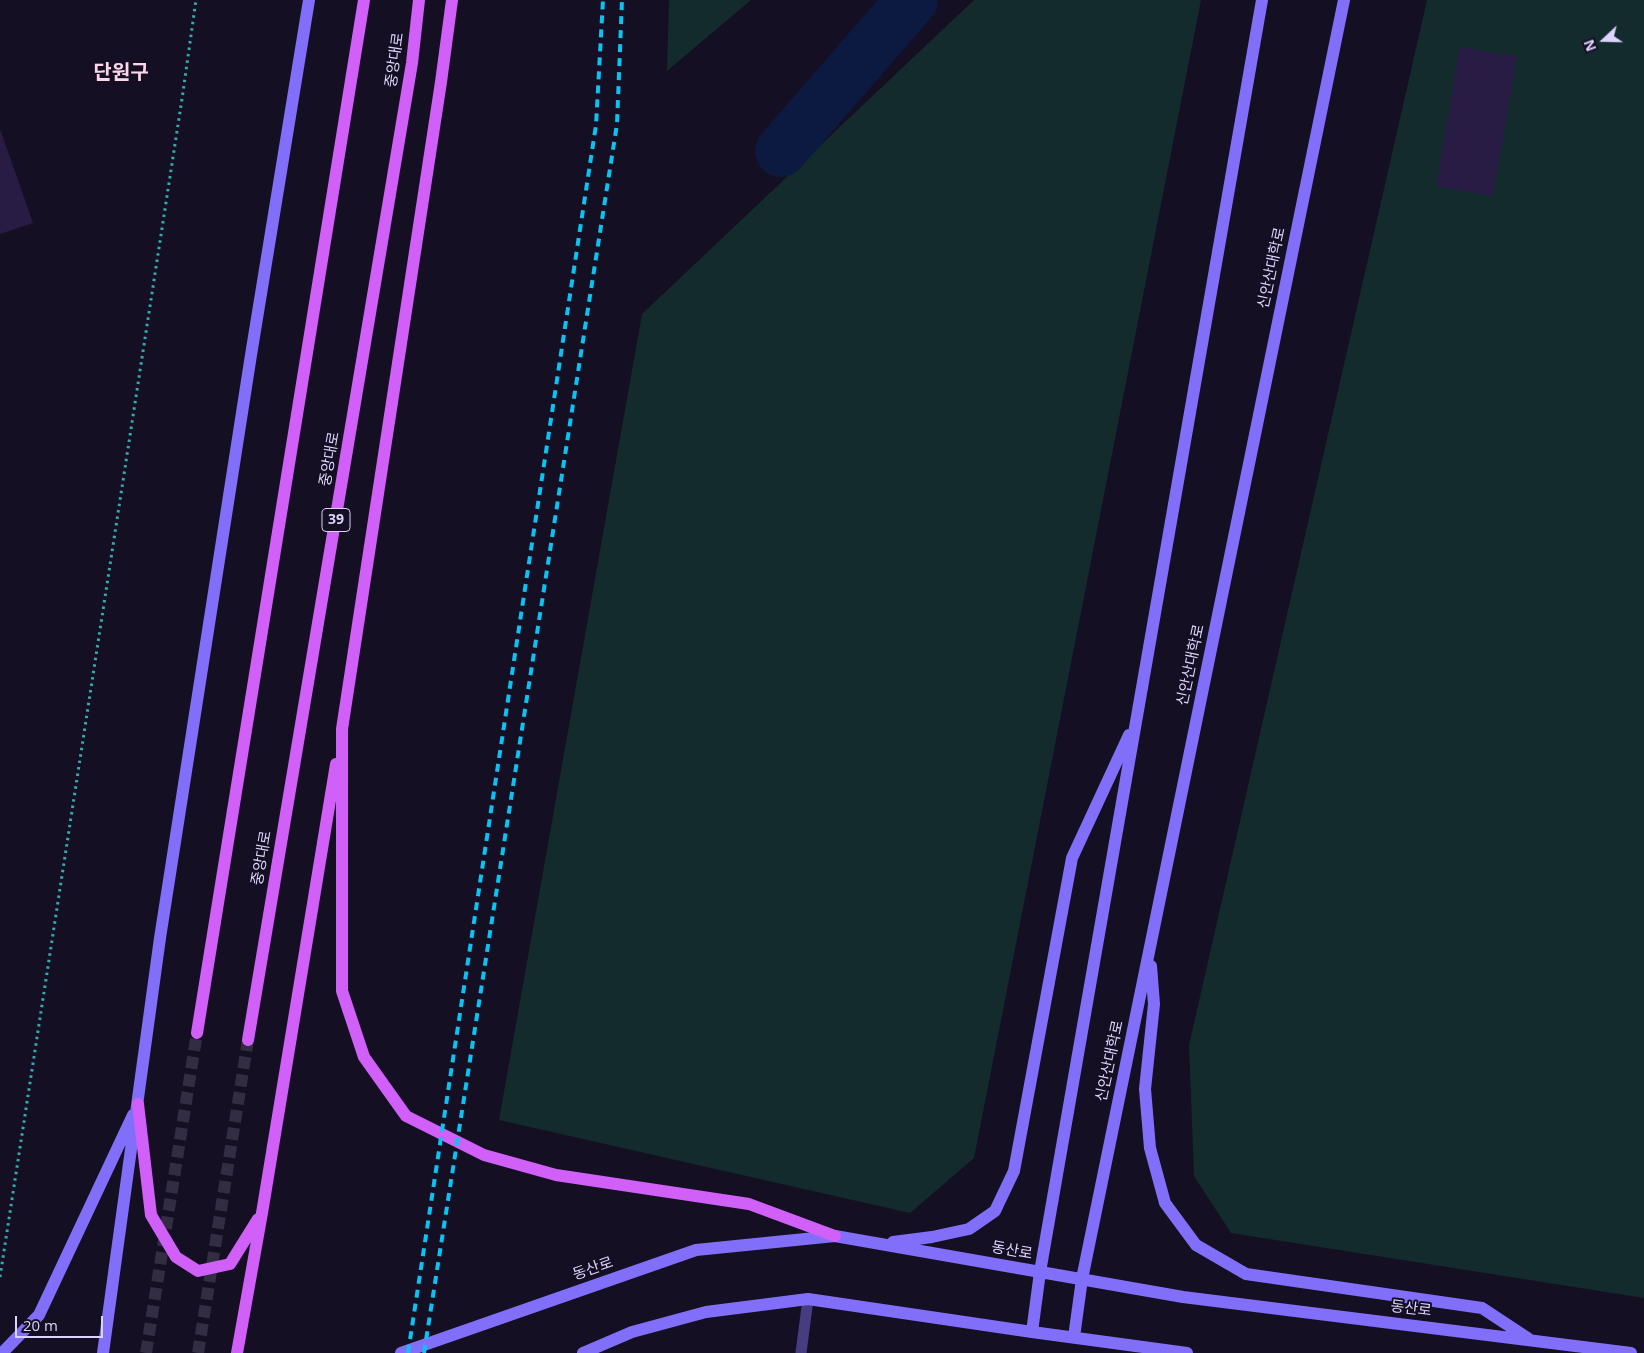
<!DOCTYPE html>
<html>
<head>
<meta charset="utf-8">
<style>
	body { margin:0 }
	#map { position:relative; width:1644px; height:1353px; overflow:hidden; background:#150f23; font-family:"Open Sans",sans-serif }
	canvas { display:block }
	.north { position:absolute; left:1579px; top:15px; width:50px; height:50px; -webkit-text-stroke:4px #150f23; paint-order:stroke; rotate:249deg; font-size:14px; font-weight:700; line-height:20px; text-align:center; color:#ddd4fd }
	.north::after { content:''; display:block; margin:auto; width:18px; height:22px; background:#ddd4fd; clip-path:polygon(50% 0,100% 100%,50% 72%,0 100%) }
	.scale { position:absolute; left:15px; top:1316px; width:88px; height:22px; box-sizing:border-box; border:2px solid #ddd4fd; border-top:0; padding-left:6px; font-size:15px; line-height:18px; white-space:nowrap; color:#ddd4fd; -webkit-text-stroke:4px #150f23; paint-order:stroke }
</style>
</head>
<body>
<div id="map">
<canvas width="1644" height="1353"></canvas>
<div class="north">N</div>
<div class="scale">20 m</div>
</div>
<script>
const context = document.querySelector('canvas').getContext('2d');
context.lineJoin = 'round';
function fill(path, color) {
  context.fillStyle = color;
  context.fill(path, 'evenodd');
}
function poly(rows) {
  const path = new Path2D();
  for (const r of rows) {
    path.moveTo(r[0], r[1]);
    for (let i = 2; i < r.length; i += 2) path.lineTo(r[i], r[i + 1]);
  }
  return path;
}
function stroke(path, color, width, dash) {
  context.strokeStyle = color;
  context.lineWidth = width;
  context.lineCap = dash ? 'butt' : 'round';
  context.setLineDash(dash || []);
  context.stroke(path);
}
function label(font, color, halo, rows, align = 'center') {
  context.font = font + ' "Open Sans","Noto Sans KR",sans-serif';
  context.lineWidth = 4;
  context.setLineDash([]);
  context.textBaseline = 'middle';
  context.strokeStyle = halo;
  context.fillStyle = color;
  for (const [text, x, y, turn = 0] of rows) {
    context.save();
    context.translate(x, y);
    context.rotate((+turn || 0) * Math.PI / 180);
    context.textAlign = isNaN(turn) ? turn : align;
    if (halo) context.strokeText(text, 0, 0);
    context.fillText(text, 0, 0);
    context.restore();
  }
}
fill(poly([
	[669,0,751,0,667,71],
	[974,0,1201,0,974,1158,910,1213,499,1120,642,314],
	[1427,0,1644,0,1644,1298,1231,1233,1194,1176,1189,1045]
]), '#132b2d');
stroke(poly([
	[781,151,912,0]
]), '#0c1940', 52);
fill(poly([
	[1460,47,1517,57,1493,196,1436,186],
	[0,129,33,223,0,234]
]), '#281c44');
stroke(poly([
	[146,1353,197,1033],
	[198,1353,248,1040]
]), '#332d44', 12, [12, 6]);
stroke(poly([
	[0,1277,182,99,196,0]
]), '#34aab0', 3, [2.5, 4]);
stroke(poly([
	[801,1353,808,1299]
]), '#463d80', 11);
stroke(poly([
	[1151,966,1154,1004,1145,1089,1150,1148,1165,1203,1196,1245,1246,1274,1482,1308,1529,1339],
	[893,1242,932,1237,969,1229,995,1211,1014,1171,1072,858,1129,735],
	[1032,1332,1040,1272,1262,0],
	[1074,1337,1082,1279,1344,0],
	[2,1353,39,1315,133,1115],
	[103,1353,160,938,251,355,309,0],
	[401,1353,696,1250,835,1236,1183,1297,1631,1353],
	[583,1353,632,1332,706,1312,808,1299,1032,1332,1187,1353]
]), '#826ff9', 12);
stroke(poly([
	[452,0,441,82,342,729,342,991,364,1057,406,1116,484,1155,556,1175,749,1204,835,1236],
	[197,1033,364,0],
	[248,1040,412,63,419,0],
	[138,1104,151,1215,176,1257,198,1271,230,1264,258,1219],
	[237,1353,262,1213,336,764]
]), '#d060f8', 12);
stroke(poly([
	[408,1353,596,125,603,0],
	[424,1353,617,124,622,0]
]), '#0bc2f2', 4, [8, 6]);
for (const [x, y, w] of [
	[336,520,28]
]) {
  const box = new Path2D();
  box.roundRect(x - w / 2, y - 11.5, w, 23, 4);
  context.fillStyle = '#150f23';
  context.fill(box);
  stroke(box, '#ddd4fd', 1);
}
label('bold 14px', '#ddd4fd', null, [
	["39",336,520]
]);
label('15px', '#ddd4fd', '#150f23', [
	["중앙대로",395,60,-82],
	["신안산대학로",1272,268,-78],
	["중앙대로",330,459,-80],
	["신안산대학로",1191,665,-78],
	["중앙대로",262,858,-80],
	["신안산대학로",1110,1061,-78],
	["동산로",1012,1251,10],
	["동산로",593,1269,-19],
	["동산로",1411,1309,7]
]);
label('bold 20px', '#fdd6ea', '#150f23', [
	["단원구",121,73]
]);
</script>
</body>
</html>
